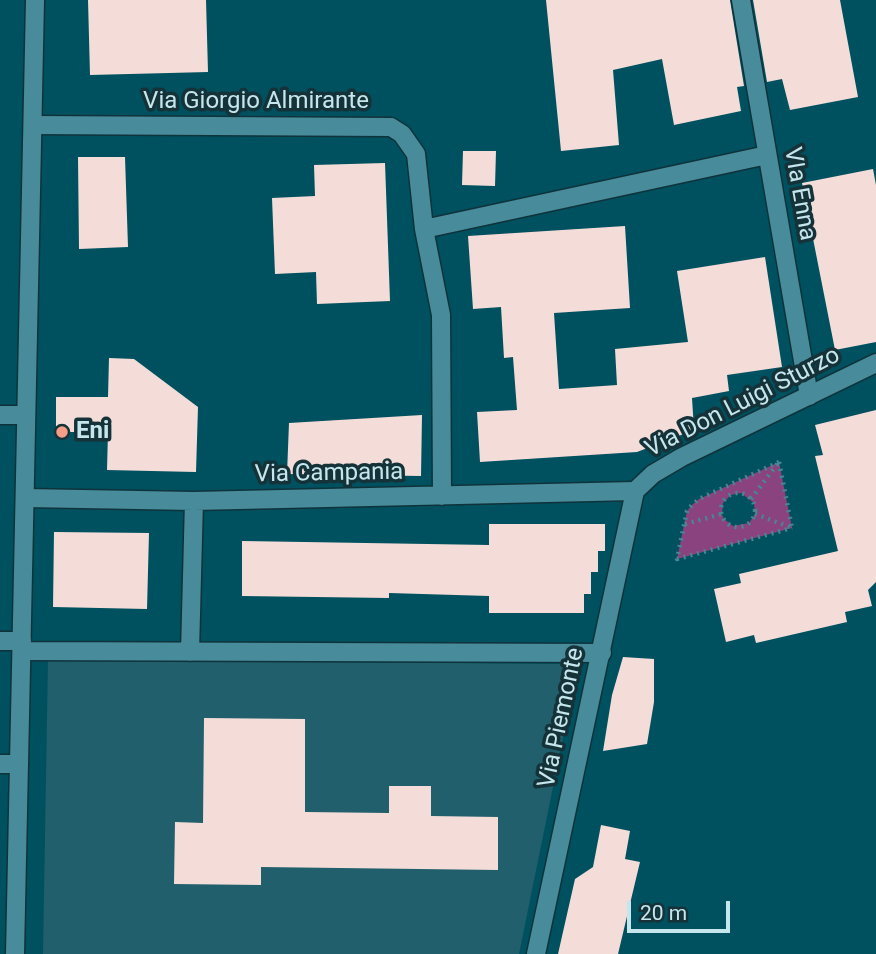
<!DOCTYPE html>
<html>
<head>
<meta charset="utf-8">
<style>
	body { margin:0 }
	#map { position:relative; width:876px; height:954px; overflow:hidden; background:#00515f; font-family:Roboto,sans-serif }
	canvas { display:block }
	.scale { position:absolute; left:627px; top:901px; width:103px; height:32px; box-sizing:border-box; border:4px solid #c5e6ed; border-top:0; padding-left:9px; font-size:21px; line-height:24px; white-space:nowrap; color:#c5e6ed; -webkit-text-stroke:5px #163239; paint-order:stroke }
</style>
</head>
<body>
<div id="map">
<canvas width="876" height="954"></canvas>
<div class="scale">20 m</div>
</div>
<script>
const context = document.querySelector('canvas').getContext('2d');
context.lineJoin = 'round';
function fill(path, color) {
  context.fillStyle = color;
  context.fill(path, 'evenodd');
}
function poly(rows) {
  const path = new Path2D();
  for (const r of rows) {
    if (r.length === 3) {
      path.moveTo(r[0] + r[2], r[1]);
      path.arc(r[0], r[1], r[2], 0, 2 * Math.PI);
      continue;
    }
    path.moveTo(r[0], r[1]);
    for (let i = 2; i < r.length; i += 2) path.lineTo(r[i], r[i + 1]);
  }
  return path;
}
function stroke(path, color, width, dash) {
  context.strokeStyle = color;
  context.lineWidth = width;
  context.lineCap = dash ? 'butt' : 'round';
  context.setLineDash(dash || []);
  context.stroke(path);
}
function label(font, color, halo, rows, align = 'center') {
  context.font = font + ' Roboto,sans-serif';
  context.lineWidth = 7;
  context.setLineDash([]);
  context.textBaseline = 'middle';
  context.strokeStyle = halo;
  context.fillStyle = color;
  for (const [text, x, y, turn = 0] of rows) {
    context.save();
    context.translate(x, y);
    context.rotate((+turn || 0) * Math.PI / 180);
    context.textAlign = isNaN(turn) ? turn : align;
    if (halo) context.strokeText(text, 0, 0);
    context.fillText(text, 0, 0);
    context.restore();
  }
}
fill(poly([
	[48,660,578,664,519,954,43,954]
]), '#205f6b');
fill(poly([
	[779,462,792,528,677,559,687,511,692,505,699,499],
	[741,493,754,503,755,514,749,523,733,526,724,519,722,514,723,503,731,495]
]), '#8b437f');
fill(poly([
	[88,0,206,0,208,72,90,75],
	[546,0,730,0,744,86,737,87,741,111,674,125,662,59,613,70,619,145,561,151],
	[753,0,840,0,858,97,790,110,782,79,767,82],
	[463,151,496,151,495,186,462,185],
	[78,157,125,157,128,247,79,249],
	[385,163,390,301,317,304,316,272,275,274,272,198,315,196,314,165],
	[873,169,876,185,876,342,835,350,802,183],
	[625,226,630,308,554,313,559,389,617,385,615,349,688,342,677,271,765,257,782,367,727,375,729,391,692,398,694,430,637,452,480,462,477,412,517,410,513,357,504,358,501,307,473,309,468,236],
	[109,358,134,359,198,407,196,472,107,470,108,432,56,432,56,397,108,397],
	[876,410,876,582,868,590,872,606,845,612,847,622,756,643,754,635,726,642,714,589,741,583,739,574,838,551,815,456,823,455,815,425],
	[422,415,421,476,287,474,289,423],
	[489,524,605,524,605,551,598,551,598,572,591,572,591,594,584,594,584,613,489,613,489,596,389,593,389,598,242,596,242,541,489,545],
	[54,532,149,533,147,609,53,607],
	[623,657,654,659,654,702,647,744,603,751,612,695],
	[204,718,305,719,305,812,389,813,389,786,431,786,431,816,498,817,498,870,261,867,261,885,174,884,175,822,203,823],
	[601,825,630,831,625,859,640,862,618,954,558,954,575,879,593,867]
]), '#f4ddd8');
const minor = poly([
	[741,0,809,396],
	[33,125,391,127,402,134,416,154,424,229,441,315,442,496],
	[424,229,767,155],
	[0,415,26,415],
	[25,498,194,501,635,491],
	[0,641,22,641],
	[22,651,602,653],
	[190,652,194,501],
	[0,764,19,764]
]);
const tertiary = poly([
	[15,954,35,0],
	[536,954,635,491,653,474,682,457,876,363]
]);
stroke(minor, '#0f333b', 21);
stroke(tertiary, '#0f333b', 21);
stroke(poly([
	[779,462,699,499,692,505,687,511,677,559,792,528],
	[779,462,792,528],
	[738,510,17],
	[751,499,778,463],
	[755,514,790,527],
	[685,524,722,514]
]), '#488893', 4.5, [2, 5]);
stroke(minor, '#488b9a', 18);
stroke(tertiary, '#488b9a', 18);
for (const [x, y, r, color] of [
	[62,432,7,"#f49e89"]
]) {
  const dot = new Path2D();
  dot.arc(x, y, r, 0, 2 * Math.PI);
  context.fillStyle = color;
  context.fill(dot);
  stroke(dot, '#163239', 2.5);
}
label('24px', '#c5e6ed', '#163239', [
	["Via Giorgio Almirante",256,102],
	["VIa Enna",799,194,80],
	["Via Don Luigi Sturzo",743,403,-27],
	["Via Campania",329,474,-1],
	["Via Piemonte",562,718,-78]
]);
label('bold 24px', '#c5e6ed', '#163239', [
	["Eni",76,432]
], 'left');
</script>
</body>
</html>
